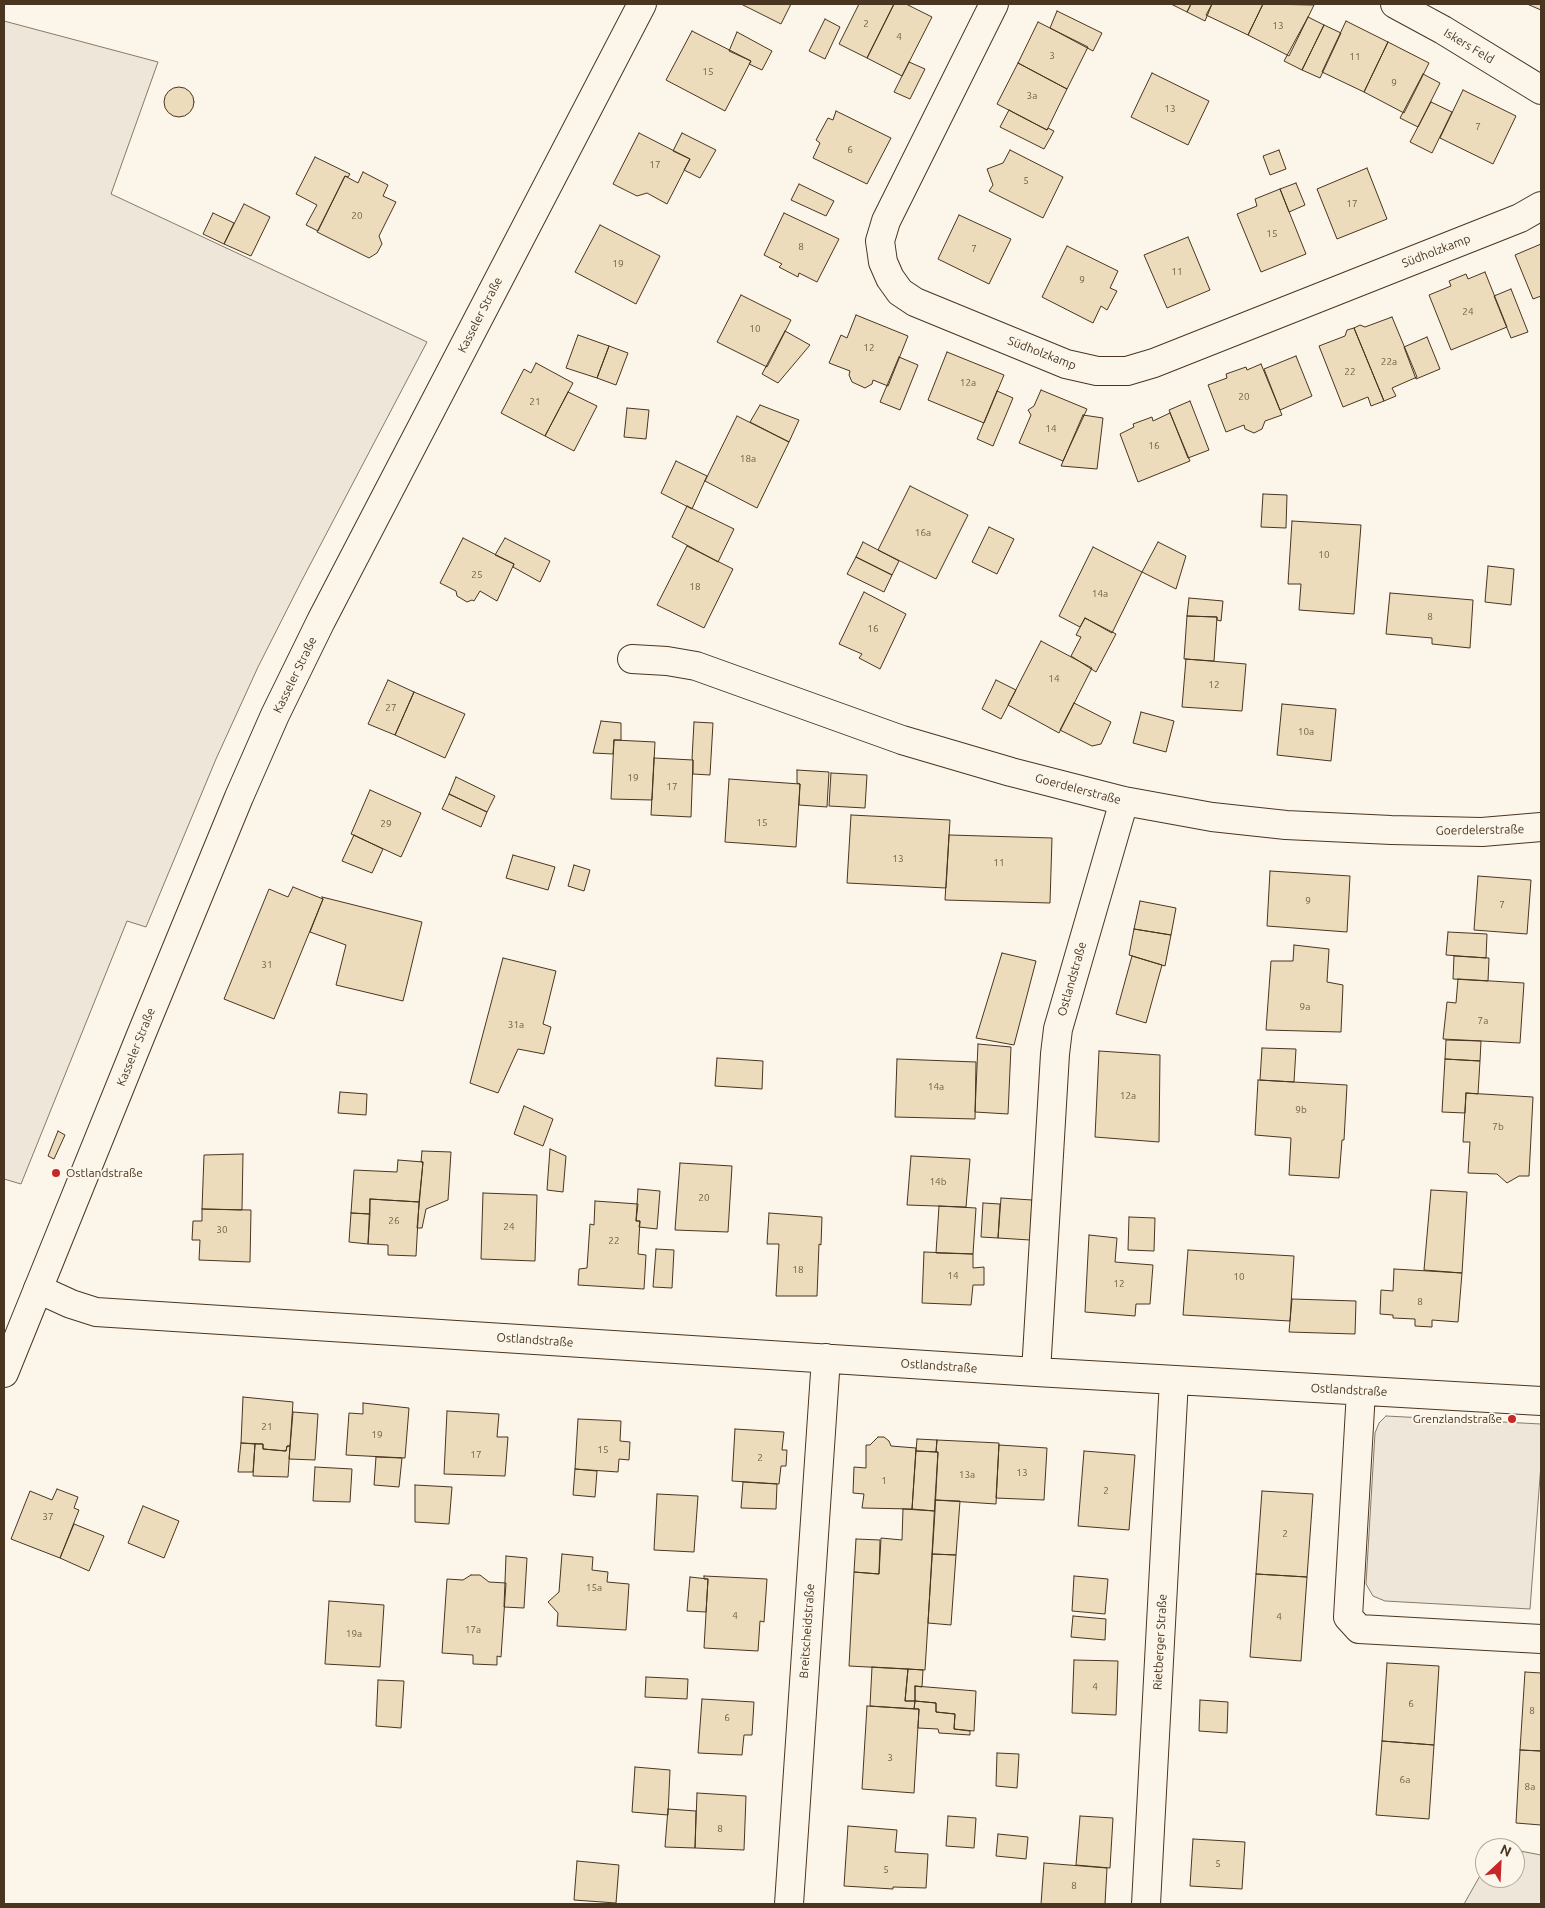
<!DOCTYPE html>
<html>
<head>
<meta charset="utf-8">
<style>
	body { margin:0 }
	#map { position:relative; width:1545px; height:1908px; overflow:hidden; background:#fbf6e9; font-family:Ubuntu,sans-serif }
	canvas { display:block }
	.frame { position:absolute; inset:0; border:5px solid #4a3520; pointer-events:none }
	.north { position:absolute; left:1475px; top:1838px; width:50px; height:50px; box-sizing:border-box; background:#fbf6e9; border:1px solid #b4a999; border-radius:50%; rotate:25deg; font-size:14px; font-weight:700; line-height:20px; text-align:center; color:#4a3520 }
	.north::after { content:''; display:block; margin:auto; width:18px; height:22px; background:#c62828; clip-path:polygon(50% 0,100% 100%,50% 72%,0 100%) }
</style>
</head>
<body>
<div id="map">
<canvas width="1545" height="1908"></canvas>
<div class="frame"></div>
<div class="north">N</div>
</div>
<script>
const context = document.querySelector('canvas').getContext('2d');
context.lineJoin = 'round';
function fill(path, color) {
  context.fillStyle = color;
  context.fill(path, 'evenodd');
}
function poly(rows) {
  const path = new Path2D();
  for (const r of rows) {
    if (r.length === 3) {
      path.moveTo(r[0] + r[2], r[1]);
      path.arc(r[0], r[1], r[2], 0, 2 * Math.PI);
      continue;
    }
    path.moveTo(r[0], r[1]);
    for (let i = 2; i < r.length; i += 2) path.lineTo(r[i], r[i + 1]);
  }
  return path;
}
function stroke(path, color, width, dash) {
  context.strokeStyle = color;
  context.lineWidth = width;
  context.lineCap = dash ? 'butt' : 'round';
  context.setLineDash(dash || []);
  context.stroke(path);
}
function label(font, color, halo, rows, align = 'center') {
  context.font = font + ' Ubuntu,sans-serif';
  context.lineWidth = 4;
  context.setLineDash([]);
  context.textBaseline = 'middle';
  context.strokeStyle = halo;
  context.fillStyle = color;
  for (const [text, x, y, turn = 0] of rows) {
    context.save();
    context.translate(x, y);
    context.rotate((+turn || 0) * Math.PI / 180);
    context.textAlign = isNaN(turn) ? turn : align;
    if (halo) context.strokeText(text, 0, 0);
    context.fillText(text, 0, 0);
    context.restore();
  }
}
const green = poly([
	[4,21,158,62,111,194,427,342,301,582,258,667,216,759,146,927,127,921,21,1184,4,1179,4,21],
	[1386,1416,1541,1424,1541,1464,1530,1609,1385,1601,1373,1596,1366,1584,1375,1433,1379,1423,1386,1416],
	[1515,1850,1541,1855,1541,1904,1464,1904,1485,1867,1485,1878,1515,1878,1515,1850]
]);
fill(green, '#ede6d9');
stroke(green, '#887966', 1);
const building = poly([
	[741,4,791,4,781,24,741,4],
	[859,4,894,4,867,58,839,44,859,4],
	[894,4,906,4,932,17,902,76,867,58,894,4],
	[1171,4,1191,4,1187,12,1171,4],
	[1191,4,1212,4,1205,21,1187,12,1191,4],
	[1212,4,1263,4,1248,35,1206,15,1212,4],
	[1263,4,1314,5,1289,56,1248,35,1263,4],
	[1527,4,1541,4,1541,10,1527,4],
	[1057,11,1102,33,1093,51,1050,28,1057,11],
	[1308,17,1324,25,1302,70,1284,61,1308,17],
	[825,19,840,27,825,59,809,51,825,19],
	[1346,21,1388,42,1364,92,1322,72,1346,21],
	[1038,22,1088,47,1067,89,1018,63,1038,22],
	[1324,25,1341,33,1320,78,1302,70,1324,25],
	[692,31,751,61,725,111,666,80,692,31],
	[737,32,772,51,762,70,749,64,751,61,729,51,737,32],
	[1388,42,1429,63,1404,113,1364,92,1388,42],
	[909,62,925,69,910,99,894,92,909,62],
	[1018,63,1067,89,1047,130,997,104,1018,63],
	[1152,73,1209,101,1188,145,1131,117,1152,73],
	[1423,74,1440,83,1418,127,1400,118,1423,74],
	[179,102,15],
	[1463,90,1516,116,1493,164,1440,138,1463,90],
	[1431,102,1452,112,1432,153,1410,142,1431,102],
	[1009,110,1047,130,1048,128,1054,131,1044,149,1000,127,1009,110],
	[836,111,891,138,867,184,813,158,820,143,816,140,828,118,833,120,836,111],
	[639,133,690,159,667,204,647,193,637,196,613,184,639,133],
	[682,133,716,150,700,178,684,170,690,159,673,151,682,133],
	[1010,150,1063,177,1043,218,989,191,993,185,987,169,1003,163,1010,150],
	[1279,150,1286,169,1270,175,1263,156,1279,150],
	[315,157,350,174,348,177,345,176,318,231,306,225,317,205,296,194,315,157],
	[1367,168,1387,219,1337,239,1317,189,1367,168],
	[363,172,388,185,383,196,396,202,379,236,382,244,377,253,369,258,317,232,345,176,358,183,363,172],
	[1296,183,1305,205,1289,212,1280,189,1296,183],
	[799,184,834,201,826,216,791,200,799,184],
	[1280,189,1306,254,1261,272,1237,214,1257,206,1255,199,1280,189],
	[244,204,270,217,251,256,224,244,244,204],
	[213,213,234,223,224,244,203,234,213,213],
	[784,213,839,239,817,282,799,273,798,277,779,267,782,264,764,255,784,213],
	[959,215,1011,239,989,284,938,259,959,215],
	[600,225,660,256,636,304,575,272,600,225],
	[1188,237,1210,290,1167,308,1144,255,1188,237],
	[1541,244,1541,296,1533,299,1515,255,1541,244],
	[1067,246,1118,271,1110,288,1117,291,1107,310,1101,306,1093,323,1042,297,1067,246],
	[1485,272,1507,327,1451,350,1429,295,1451,286,1449,281,1466,274,1468,279,1485,272],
	[1511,289,1528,332,1511,338,1494,296,1511,289],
	[741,295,791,320,767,367,717,342,741,295],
	[856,315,908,336,888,386,873,380,872,384,865,388,852,382,849,375,850,371,829,363,841,335,847,338,856,315],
	[1392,317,1417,377,1392,388,1396,396,1384,401,1354,328,1360,325,1365,327,1392,317],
	[1354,328,1384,401,1371,406,1368,397,1343,407,1319,346,1345,336,1347,330,1354,328],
	[785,331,810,345,778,383,762,374,785,331],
	[578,335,609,346,597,378,566,368,578,335],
	[1427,337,1440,369,1416,379,1404,347,1427,337],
	[609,346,628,353,616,385,597,378,609,346],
	[947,352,1004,375,984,423,928,400,947,352],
	[1296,356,1312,396,1280,410,1264,369,1296,356],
	[899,357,918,365,900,410,880,402,899,357],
	[536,363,573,383,545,436,501,413,524,369,531,373,536,363],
	[1261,364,1282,415,1265,421,1262,429,1254,433,1245,429,1244,425,1226,432,1208,385,1227,378,1226,374,1246,367,1247,370,1261,364],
	[1041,390,1087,409,1063,461,1019,443,1031,415,1028,410,1034,406,1041,390],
	[997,391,1013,398,993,446,977,439,997,391],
	[568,392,597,406,574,451,545,436,568,392],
	[1190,401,1209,450,1188,458,1169,410,1190,401],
	[760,405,799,420,789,442,750,422,760,405],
	[627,408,649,410,646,439,624,437,627,408],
	[1170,413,1190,461,1138,482,1120,434,1134,427,1133,424,1152,417,1153,421,1170,413],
	[1083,415,1103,418,1097,469,1061,466,1083,415],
	[737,416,789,442,757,508,705,481,737,416],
	[676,461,707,476,692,509,661,493,676,461],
	[910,486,968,515,936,579,878,550,910,486],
	[1263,494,1287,495,1286,528,1261,527,1263,494],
	[687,506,734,529,718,562,672,537,687,506],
	[1292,521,1361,525,1354,614,1299,610,1301,584,1288,584,1292,521],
	[989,527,1014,539,997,574,972,562,989,527],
	[463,538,514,564,497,601,480,591,474,601,472,600,467,602,457,596,456,591,440,583,463,538],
	[505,538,550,561,540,582,513,567,514,564,495,555,505,538],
	[863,542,899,561,892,575,856,557,863,542],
	[1158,542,1186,556,1176,589,1142,572,1158,542],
	[687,546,733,569,704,628,657,605,687,546],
	[1093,547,1142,572,1112,633,1085,618,1080,627,1059,616,1093,547],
	[856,557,892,575,884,592,847,574,856,557],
	[1488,566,1514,569,1511,605,1485,602,1488,566],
	[864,592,906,614,880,669,859,658,862,654,839,644,864,592],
	[1390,593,1473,600,1470,648,1432,644,1432,638,1386,634,1390,593],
	[1189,598,1223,601,1221,621,1217,620,1217,617,1187,616,1189,598],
	[1187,616,1217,617,1214,661,1184,659,1187,616],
	[1085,618,1116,634,1096,672,1071,656,1081,637,1076,635,1085,618],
	[1041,641,1092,668,1059,733,1008,705,1041,641],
	[1186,659,1246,664,1242,711,1182,707,1186,659],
	[388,680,414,692,395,735,368,724,388,680],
	[996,680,1016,690,1001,719,982,709,996,680],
	[414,692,465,714,445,758,395,735,414,692],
	[1074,703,1111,722,1101,744,1092,746,1060,730,1074,703],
	[1282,704,1336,709,1331,761,1277,755,1282,704],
	[1141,712,1174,721,1166,752,1133,743,1141,712],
	[601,721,621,723,621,740,614,740,613,754,593,753,601,721],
	[694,722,713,723,710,775,693,774,693,760,692,759,694,722],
	[614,740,655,742,652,800,611,799,614,740],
	[654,758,693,760,691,817,651,815,654,758],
	[797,770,829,772,827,807,799,805,800,784,797,783,797,770],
	[831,773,867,775,865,808,829,806,831,773],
	[456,777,495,796,487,812,449,794,456,777],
	[729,779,800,784,796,847,725,842,729,779],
	[370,790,421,813,401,857,351,834,370,790],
	[449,794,487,812,481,827,442,809,449,794],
	[851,815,950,820,946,888,847,883,851,815],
	[354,835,383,849,372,873,342,861,354,835],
	[949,835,1052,838,1050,903,945,900,949,835],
	[513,855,555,867,548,890,506,878,513,855],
	[574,865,590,870,584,891,568,886,574,865],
	[1270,871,1350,876,1347,932,1267,926,1270,871],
	[1478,876,1531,880,1527,934,1474,930,1478,876],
	[293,887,323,899,274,1019,224,999,269,889,288,897,293,887],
	[322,897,422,922,403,1001,336,985,346,945,310,932,323,899,322,897],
	[1140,901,1176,908,1171,935,1134,929,1140,901],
	[1134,929,1171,935,1165,966,1129,955,1134,929],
	[1448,932,1487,934,1486,958,1446,955,1448,932],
	[1294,945,1329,949,1327,982,1343,985,1341,1032,1266,1030,1271,961,1293,961,1294,945],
	[1002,953,1036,961,1014,1045,976,1038,1002,953],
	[1132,956,1162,965,1146,1023,1116,1014,1132,956],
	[1454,956,1489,958,1488,981,1453,979,1454,956],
	[503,958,556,971,543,1024,551,1027,544,1054,518,1049,498,1093,470,1083,503,958],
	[1458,979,1524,983,1520,1043,1443,1039,1447,1002,1456,1003,1458,979],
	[1446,1040,1481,1041,1480,1061,1445,1059,1446,1040],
	[978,1044,1011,1047,1008,1114,975,1112,978,1044],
	[1262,1048,1296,1049,1294,1082,1260,1080,1262,1048],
	[1099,1051,1160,1055,1159,1142,1095,1137,1099,1051],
	[717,1058,763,1061,762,1089,715,1086,717,1058],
	[897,1059,976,1062,975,1119,895,1117,897,1059],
	[1445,1059,1480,1061,1478,1094,1466,1093,1465,1113,1442,1112,1445,1059],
	[1258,1080,1347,1085,1344,1140,1342,1140,1339,1178,1289,1175,1291,1138,1255,1135,1258,1080],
	[340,1092,367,1094,366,1115,338,1113,340,1092],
	[1466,1093,1533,1097,1529,1176,1519,1176,1507,1183,1497,1174,1468,1173,1470,1142,1463,1142,1466,1093],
	[524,1106,553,1119,543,1146,514,1134,524,1106],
	[58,1131,65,1135,54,1159,48,1156,58,1131],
	[550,1149,566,1156,563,1192,547,1190,550,1149],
	[422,1151,451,1152,448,1200,426,1209,422,1228,417,1228,423,1162,421,1162,422,1151],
	[243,1154,242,1210,202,1209,204,1155,243,1154],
	[911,1156,970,1159,966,1207,907,1205,911,1156],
	[398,1160,423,1162,419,1202,370,1199,370,1214,351,1213,354,1170,397,1172,398,1160],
	[680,1163,732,1166,728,1232,675,1230,680,1163],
	[638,1189,660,1191,657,1229,639,1227,640,1221,636,1221,638,1189],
	[1431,1190,1467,1192,1462,1273,1424,1270,1431,1190],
	[483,1193,537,1195,535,1261,481,1259,483,1193],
	[1001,1198,1032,1200,1030,1240,998,1238,1001,1198],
	[370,1199,419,1202,416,1256,388,1255,388,1245,368,1244,370,1199],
	[595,1201,638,1204,636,1221,640,1221,638,1254,646,1255,644,1289,578,1285,579,1269,587,1268,590,1224,594,1225,595,1201],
	[983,1203,1000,1204,998,1238,981,1237,983,1203],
	[939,1206,976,1208,973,1254,936,1253,939,1206],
	[202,1209,251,1210,250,1262,199,1260,200,1240,192,1240,193,1221,202,1221,202,1209],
	[351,1213,370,1214,368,1244,349,1242,351,1213],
	[769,1213,822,1217,821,1245,819,1244,817,1296,776,1296,779,1244,767,1244,769,1213],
	[1129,1217,1155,1218,1154,1251,1128,1250,1129,1217],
	[1089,1235,1117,1238,1115,1262,1153,1265,1150,1304,1136,1304,1135,1316,1085,1312,1089,1235],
	[656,1249,674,1250,672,1288,653,1287,656,1249],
	[1188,1250,1294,1256,1290,1321,1183,1315,1188,1250],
	[924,1252,973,1254,973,1268,984,1267,984,1285,973,1285,971,1305,922,1303,924,1252],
	[1394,1269,1462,1273,1458,1322,1432,1320,1432,1327,1415,1326,1415,1319,1393,1318,1393,1315,1380,1314,1381,1290,1393,1291,1394,1269],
	[1292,1299,1356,1301,1355,1334,1289,1332,1292,1299],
	[243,1397,293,1402,290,1446,287,1446,286,1451,263,1449,263,1444,241,1443,243,1397],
	[363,1403,409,1408,405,1458,346,1455,349,1413,363,1414,363,1403],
	[447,1411,499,1414,497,1437,508,1437,505,1476,444,1474,447,1411],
	[293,1412,318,1414,315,1460,289,1459,293,1412],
	[578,1419,621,1421,620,1441,630,1442,629,1460,619,1459,618,1472,575,1469,578,1419],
	[735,1429,784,1432,782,1450,787,1450,786,1466,781,1466,779,1484,732,1481,735,1429],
	[878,1437,884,1437,889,1441,891,1446,916,1448,912,1509,862,1508,864,1494,853,1493,854,1467,866,1468,866,1445,870,1445,878,1437],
	[917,1439,937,1440,936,1452,916,1451,917,1439],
	[937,1440,999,1443,996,1504,935,1500,938,1452,936,1452,937,1440],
	[241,1443,255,1444,253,1472,238,1472,241,1443],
	[255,1444,263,1444,263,1449,286,1451,287,1446,290,1446,288,1477,253,1476,255,1444],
	[999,1445,1047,1448,1044,1500,996,1498,999,1445],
	[916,1451,938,1452,935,1511,912,1509,916,1451],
	[1084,1451,1135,1455,1129,1530,1078,1526,1084,1451],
	[376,1457,402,1458,399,1487,374,1485,376,1457],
	[315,1467,352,1469,350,1502,313,1501,315,1467],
	[575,1469,597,1471,595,1497,573,1495,575,1469],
	[743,1482,777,1484,776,1509,741,1508,743,1482],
	[415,1485,452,1487,449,1524,415,1522,415,1485],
	[57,1489,78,1497,74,1508,79,1510,60,1558,11,1539,30,1491,52,1500,57,1489],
	[1262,1491,1313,1494,1307,1577,1256,1574,1262,1491],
	[657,1494,698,1496,694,1552,654,1550,657,1494],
	[935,1500,960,1501,956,1555,932,1554,935,1500],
	[143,1506,179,1521,164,1558,128,1543,143,1506],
	[903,1509,935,1511,925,1670,849,1666,854,1572,879,1574,881,1538,902,1540,903,1509],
	[74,1524,104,1536,89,1571,60,1558,74,1524],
	[856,1539,880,1540,879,1574,854,1572,856,1539],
	[562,1554,593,1557,592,1570,608,1572,607,1582,629,1584,626,1630,557,1626,558,1613,548,1602,559,1592,562,1554],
	[932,1554,956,1555,951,1625,928,1623,932,1554],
	[506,1556,527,1558,524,1608,504,1607,506,1556],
	[1256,1574,1307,1577,1301,1661,1250,1657,1256,1574],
	[471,1575,480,1575,489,1582,506,1583,501,1657,497,1656,497,1665,473,1664,473,1655,442,1653,447,1579,463,1580,471,1575],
	[704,1576,767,1579,764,1622,760,1621,758,1651,704,1648,708,1579,704,1579,704,1576],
	[1074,1576,1108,1579,1105,1614,1072,1611,1074,1576],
	[690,1577,708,1579,706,1612,687,1611,690,1577],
	[329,1601,384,1605,380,1667,325,1664,329,1601],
	[1073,1616,1106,1619,1105,1640,1071,1637,1073,1616],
	[1074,1660,1118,1661,1116,1715,1072,1713,1074,1660],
	[1387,1663,1439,1666,1434,1745,1382,1741,1387,1663],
	[872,1667,908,1669,905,1701,915,1701,914,1709,870,1706,872,1667],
	[908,1669,923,1670,922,1687,915,1686,915,1701,905,1701,908,1669],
	[1525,1672,1541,1673,1541,1751,1520,1750,1525,1672],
	[646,1677,688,1679,687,1699,645,1697,646,1677],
	[378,1680,404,1681,401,1728,376,1726,378,1680],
	[915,1686,976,1691,974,1731,954,1729,955,1714,936,1712,936,1703,915,1701,915,1686],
	[702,1699,754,1702,752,1735,744,1735,742,1755,698,1753,702,1699],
	[1200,1700,1228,1702,1227,1733,1199,1731,1200,1700],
	[915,1701,936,1703,936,1712,955,1714,954,1729,970,1731,970,1735,939,1733,938,1729,918,1728,919,1709,914,1709,915,1701],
	[867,1706,919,1709,914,1793,862,1789,867,1706],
	[1382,1741,1434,1745,1429,1819,1376,1815,1382,1741],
	[1520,1750,1541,1751,1541,1825,1516,1823,1520,1750],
	[997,1753,1019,1754,1017,1788,996,1786,997,1753],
	[635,1767,670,1770,668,1815,632,1812,635,1767],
	[697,1793,746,1796,744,1850,695,1848,697,1793],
	[668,1809,696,1811,695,1848,665,1847,668,1809],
	[948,1816,976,1818,974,1848,946,1846,948,1816],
	[1080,1816,1113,1818,1110,1868,1076,1865,1080,1816],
	[848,1826,897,1830,895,1852,928,1854,926,1888,893,1887,893,1889,844,1886,848,1826],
	[998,1834,1028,1837,1026,1859,996,1856,998,1834],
	[1193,1839,1245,1842,1242,1889,1190,1886,1193,1839],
	[577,1861,619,1865,616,1903,574,1900,577,1861],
	[1044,1863,1107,1868,1105,1904,1041,1904,1044,1863]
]);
fill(building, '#ecdcbc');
stroke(building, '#4a3520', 1);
const minor = poly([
	[994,4,886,221,880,241,883,262,890,278,900,292,915,302,1066,364,1097,371,1127,371,1154,363,1520,218,1541,206],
	[1395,4,1443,30,1541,90],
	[632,659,667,661,696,666,902,740,1011,772,1124,801,1212,817,1286,825,1391,830,1482,832,1541,827],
	[38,1289,71,1304,96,1312,1036,1372,1541,1401],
	[1036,1372,1055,1054,1058,1029,1124,801],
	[1361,1391,1348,1617,1359,1629,1541,1639],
	[789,1904,826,1358],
	[1146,1904,1174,1380]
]);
const tertiary = poly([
	[4,1373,141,1035,239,797,275,715,321,621,642,4]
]);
stroke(minor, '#4a3520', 30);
stroke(tertiary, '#4a3520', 30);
stroke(minor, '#fbf6e9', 28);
stroke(tertiary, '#fbf6e9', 28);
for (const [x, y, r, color] of [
	[56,1173,5,"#c62828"],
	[1512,1419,5,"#c62828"]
]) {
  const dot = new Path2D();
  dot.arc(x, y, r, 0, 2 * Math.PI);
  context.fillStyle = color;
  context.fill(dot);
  stroke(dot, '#fbf6e9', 2);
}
label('10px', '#725f47', null, [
	["2",866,24],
	["13",1278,26],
	["4",899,37],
	["3",1052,56],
	["11",1355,57],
	["15",708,72],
	["9",1394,83],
	["3a",1032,96],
	["13",1170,109],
	["7",1478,127],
	["6",850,150],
	["17",655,165],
	["5",1026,181],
	["17",1352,204],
	["20",357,216],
	["15",1272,234],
	["8",801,247],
	["7",974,249],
	["19",618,264],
	["11",1177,272],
	["9",1082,280],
	["24",1468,312],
	["10",755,329],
	["12",869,348],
	["22a",1389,362],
	["22",1350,372],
	["12a",968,383],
	["20",1244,397],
	["21",535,402],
	["14",1051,429],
	["16",1154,446],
	["18a",748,459],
	["16a",923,533],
	["10",1324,555],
	["25",477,575],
	["18",695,587],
	["14a",1100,594],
	["8",1430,617],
	["16",873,629],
	["14",1054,679],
	["12",1214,685],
	["27",391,708],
	["10a",1306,732],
	["19",633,778],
	["17",672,787],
	["15",762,823],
	["29",386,824],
	["13",898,859],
	["11",999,863],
	["9",1308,901],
	["7",1502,905],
	["31",267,965],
	["9a",1305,1007],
	["7a",1483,1021],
	["31a",516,1025],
	["14a",936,1087],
	["12a",1128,1096],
	["9b",1301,1110],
	["7b",1498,1127],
	["14b",938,1182],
	["20",704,1198],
	["26",394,1221],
	["24",509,1227],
	["30",222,1230],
	["22",614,1241],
	["18",798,1270],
	["14",953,1276],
	["10",1239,1277],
	["12",1119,1284],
	["8",1420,1302],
	["21",267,1427],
	["19",377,1435],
	["15",603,1450],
	["17",476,1455],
	["2",760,1458],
	["13",1022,1473],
	["13a",967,1475],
	["1",884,1481],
	["2",1106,1491],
	["37",48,1517],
	["2",1285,1534],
	["15a",594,1588],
	["4",735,1616],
	["4",1279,1617],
	["17a",473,1630],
	["19a",354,1634],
	["4",1095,1687],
	["6",1411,1704],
	["8",1532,1711],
	["6",727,1718],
	["3",890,1758],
	["6a",1405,1780],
	["8a",1530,1787],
	["8",720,1829],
	["5",1218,1864],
	["5",886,1870],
	["8",1074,1886]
]);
label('12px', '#4a3520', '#fbf6e9', [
	["Iskers Feld",1469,46,31],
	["Südholzkamp",1436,251,-21],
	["Kasseler Straße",480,315,-63],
	["Südholzkamp",1042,353,21],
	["Kasseler Straße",295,675,-64],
	["Goerdelerstraße",1078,789,15],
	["Goerdelerstraße",1480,830,-1],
	["Ostlandstraße",1072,979,-74],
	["Kasseler Straße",136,1047,-68],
	["Ostlandstraße",535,1340,4],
	["Ostlandstraße",939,1366,4],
	["Ostlandstraße",1349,1390,3],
	["Breitscheidstraße",807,1631,-86],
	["Rietberger Straße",1160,1642,-87]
]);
label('12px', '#4a3520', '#fbf6e9', [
	["Ostlandstraße",66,1173],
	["Grenzlandstraße",1502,1419,"right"]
], 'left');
</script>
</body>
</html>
